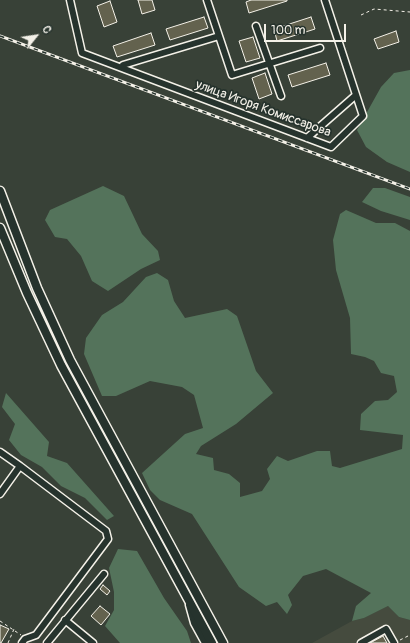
<!DOCTYPE html>
<html>
<head>
<meta charset="utf-8">
<style>
	body { margin:0 }
	#map { position:relative; width:410px; height:643px; overflow:hidden; background:#384137; font-family:Pangolin,sans-serif }
	canvas { display:block }
	.north { position:absolute; left:16px; top:16px; width:40px; height:40px; -webkit-text-stroke:3px #26332d; paint-order:stroke; rotate:60deg; font-size:11px; font-weight:700; line-height:16px; text-align:center; color:#f4f1e8 }
	.north::after { content:''; display:block; margin:auto; width:14px; height:18px; background:#f4f1e8; clip-path:polygon(50% 0,100% 100%,50% 72%,0 100%) }
	.scale { position:absolute; left:264px; top:24px; width:82px; height:18px; box-sizing:border-box; border:2px solid #f4f1e8; border-top:0; padding-left:5px; font-size:12px; line-height:14px; white-space:nowrap; color:#f4f1e8; -webkit-text-stroke:3px #26332d; paint-order:stroke }
</style>
</head>
<body>
<div id="map">
<canvas width="410" height="643"></canvas>
<div class="north">С</div>
<div class="scale">100 m</div>
</div>
<script>
const context = document.querySelector('canvas').getContext('2d');
context.lineJoin = 'round';
function fill(path, color) {
  context.fillStyle = color;
  context.fill(path, 'evenodd');
}
function poly(rows) {
  const path = new Path2D();
  for (const r of rows) {
    path.moveTo(r[0], r[1]);
    for (let i = 2; i < r.length; i += 2) path.lineTo(r[i], r[i + 1]);
  }
  return path;
}
function stroke(path, color, width, dash) {
  context.strokeStyle = color;
  context.lineWidth = width;
  context.lineCap = dash ? 'butt' : 'round';
  context.setLineDash(dash || []);
  context.stroke(path);
}
function label(font, color, halo, rows, align = 'center') {
  context.font = font + ' Pangolin,sans-serif';
  context.lineWidth = 3.5;
  context.setLineDash([]);
  context.textBaseline = 'middle';
  context.strokeStyle = halo;
  context.fillStyle = color;
  for (const [text, x, y, turn = 0] of rows) {
    context.save();
    context.translate(x, y);
    context.rotate((+turn || 0) * Math.PI / 180);
    context.textAlign = isNaN(turn) ? turn : align;
    if (halo) context.strokeText(text, 0, 0);
    context.fillText(text, 0, 0);
    context.restore();
  }
}
fill(poly([
	[388,606,399,617,410,620,410,643,312,643,352,621,364,618]
]), '#454b3e');
fill(poly([
	[410,70,410,172,387,162,366,147,357,130,381,87,394,73],
	[103,186,124,196,142,234,158,251,160,260,141,269,108,291,92,281,81,256,67,239,55,237,45,220,50,210],
	[373,188,385,188,410,197,410,220,381,211,362,202],
	[346,210,376,223,395,223,410,231,410,620,399,617,388,606,364,618,352,621,356,606,371,593,326,569,303,576,288,595,292,605,287,614,277,602,266,606,239,587,192,514,160,500,150,490,142,473,185,434,203,428,194,395,182,387,150,381,116,396,102,396,84,354,86,338,102,315,123,302,146,277,157,273,168,280,174,301,185,318,227,309,237,316,256,371,273,393,236,424,201,446,196,454,213,458,214,470,229,474,240,483,240,497,262,491,270,479,267,469,277,456,288,461,317,451,330,451,332,466,340,468,402,449,403,435,360,430,361,414,375,401,388,400,397,392,394,376,381,373,374,361,365,357,351,354,350,318,336,270,333,240,340,214],
	[6,393,49,442,47,456,67,463,114,516,107,520,85,498,61,486,42,467,21,455,9,440,15,424,2,407],
	[118,549,137,551,164,598,187,631,191,643,120,643,105,626,114,610,114,592,109,568]
]), '#54735b');
const building = poly([
	[138,0,152,0,155,10,142,14,138,0],
	[251,0,287,0,287,1,249,13,246,2,251,0],
	[110,1,117,22,104,27,97,6,110,1],
	[204,17,208,28,170,40,166,29,204,17],
	[311,17,315,29,277,41,274,29,311,17],
	[396,31,399,42,378,49,374,39,396,31],
	[151,33,155,45,117,57,113,46,151,33],
	[253,37,260,58,246,62,239,41,253,37],
	[326,63,330,75,292,87,288,75,326,63],
	[265,73,272,94,259,99,252,78,265,73],
	[103,585,110,591,107,595,100,589,103,585],
	[100,606,110,614,101,625,91,616,100,606],
	[0,625,9,629,1,643,0,643,0,625],
	[383,636,387,643,370,643,383,636]
]);
fill(building, '#63624e');
stroke(building, '#f4f1e8', 1);
const minor = poly([
	[70,0,82,53,331,147,363,116,325,0],
	[207,0,232,75,320,48],
	[256,26,281,96],
	[123,65,219,36],
	[307,138,356,95],
	[0,452,20,466,0,494],
	[20,466,106,531,108,539,36,635,25,639,22,643],
	[189,605,194,623,205,643],
	[65,620,93,643],
	[47,643,104,574],
	[361,643,386,629,394,643]
]);
const major = poly([
	[0,191,37,288,70,360,223,643],
	[0,228,27,293,61,365,212,643]
]);
stroke(minor, '#f4f1e8', 9);
stroke(major, '#f4f1e8', 11);
stroke(poly([
	[361,15,374,9,410,12],
	[0,621,21,635],
	[400,640,410,635],
	[8,643,14,629]
]), '#f4f1e8', 1, [3, 3]);
stroke(minor, '#26332d', 6);
stroke(major, '#26332d', 8);
const rail = poly([
	[0,36,410,189]
]);
stroke(rail, '#f4f1e8', 3);
stroke(rail, '#26332d', 1.5, [4.5]);
label('13px', '#f4f1e8', '#26332d', [
	["улица Игоря Комиссарова",263,109,20]
]);
</script>
</body>
</html>
